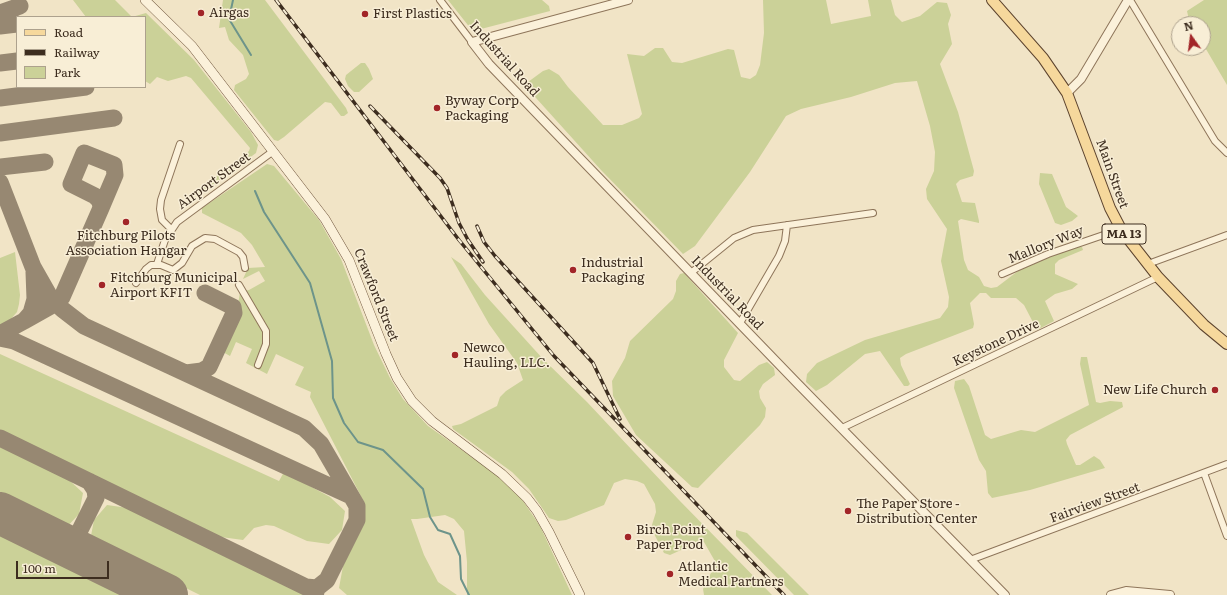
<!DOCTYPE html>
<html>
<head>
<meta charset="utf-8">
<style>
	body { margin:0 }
	#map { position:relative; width:1227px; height:595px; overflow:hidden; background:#f1e4c6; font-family:Literata,serif }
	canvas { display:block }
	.legend { position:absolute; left:16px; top:16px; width:130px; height:72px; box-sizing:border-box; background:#f8eed6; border:1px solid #ada18d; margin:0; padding:5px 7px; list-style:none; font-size:12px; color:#3d2d1f }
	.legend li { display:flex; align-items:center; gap:8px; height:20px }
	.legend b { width:20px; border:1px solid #ada18d }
	.north { position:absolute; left:1171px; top:16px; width:40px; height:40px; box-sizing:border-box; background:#f8eed6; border:1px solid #ada18d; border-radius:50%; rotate:346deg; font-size:11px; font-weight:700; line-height:16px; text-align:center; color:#3d2d1f }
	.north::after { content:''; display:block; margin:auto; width:14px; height:18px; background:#a22528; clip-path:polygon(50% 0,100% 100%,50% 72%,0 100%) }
	.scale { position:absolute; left:16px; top:561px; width:93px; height:18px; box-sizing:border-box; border:2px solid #3d2d1f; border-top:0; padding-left:5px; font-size:12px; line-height:14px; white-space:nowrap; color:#3d2d1f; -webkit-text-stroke:3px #f8eed6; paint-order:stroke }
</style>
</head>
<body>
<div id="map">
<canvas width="1227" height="595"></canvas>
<ul class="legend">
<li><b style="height:5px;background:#f6d89c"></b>Road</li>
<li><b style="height:5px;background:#3d2d1f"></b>Railway</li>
<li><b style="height:11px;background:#cbd198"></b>Park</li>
</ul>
<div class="north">N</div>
<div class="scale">100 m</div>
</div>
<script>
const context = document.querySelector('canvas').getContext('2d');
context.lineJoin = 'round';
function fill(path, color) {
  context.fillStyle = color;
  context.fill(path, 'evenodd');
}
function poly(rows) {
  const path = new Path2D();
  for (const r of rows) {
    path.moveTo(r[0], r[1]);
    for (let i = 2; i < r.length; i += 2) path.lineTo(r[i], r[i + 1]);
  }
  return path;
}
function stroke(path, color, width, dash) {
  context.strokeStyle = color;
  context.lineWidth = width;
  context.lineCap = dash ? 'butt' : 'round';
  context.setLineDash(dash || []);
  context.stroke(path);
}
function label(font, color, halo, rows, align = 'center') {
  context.font = font + ' Literata,serif';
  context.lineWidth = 3;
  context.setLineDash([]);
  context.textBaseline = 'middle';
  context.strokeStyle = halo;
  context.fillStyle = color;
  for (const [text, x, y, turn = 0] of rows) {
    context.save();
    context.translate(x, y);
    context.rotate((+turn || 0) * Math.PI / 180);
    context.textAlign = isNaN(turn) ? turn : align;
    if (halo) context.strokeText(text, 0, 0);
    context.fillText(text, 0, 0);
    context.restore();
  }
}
fill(poly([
	[73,0,115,0,132,17,146,13,194,60,251,132,258,145,256,153,199,195,198,193,200,189,249,151,250,148,191,78,186,76,168,81,157,77,150,84,145,81,145,17,86,17],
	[223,0,265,0,346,108,348,113,344,116,341,116,331,103,325,102,284,137,278,141,274,140,234,90,235,85,246,79,249,74,243,55,229,40,225,27,219,28],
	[448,0,542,0,549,6,550,11,481,29,471,29],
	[763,0,826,0,831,24,871,16,868,0,891,0,895,15,902,22,920,16,937,2,947,3,951,15,948,24,952,44,940,64,958,112,974,171,973,176,960,180,956,184,962,202,975,203,979,221,979,223,961,219,958,221,964,260,968,270,979,277,984,286,991,288,997,287,1018,271,1044,258,1076,247,1082,247,1083,250,1059,260,1055,264,1055,274,1078,284,1072,289,1055,294,1045,301,1054,321,1037,330,1024,305,1016,298,991,298,986,293,980,293,970,303,974,324,973,328,906,354,900,358,901,365,910,384,908,386,904,386,880,351,865,354,827,385,816,391,806,382,807,374,817,363,865,340,940,318,948,307,949,297,941,261,947,229,927,199,926,189,934,171,935,152,930,126,917,81,895,83,851,97,801,109,786,116,750,172,695,246,683,254,601,170,527,88,528,82,543,71,549,69,559,75,568,87,603,125,622,125,639,118,642,114,627,54,644,56,655,48,663,48,672,62,682,63,728,49,734,50,741,77,750,79,756,75,760,65,764,33],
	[1204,0,1227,0,1227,85,1203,44,1203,24,1192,24,1189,20,1187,11],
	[361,63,365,63,369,69,373,79,359,92,354,92,348,86,345,79,346,75],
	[267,164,274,166,319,220,341,259,374,345,390,378,403,399,428,426,493,472,521,498,540,526,572,595,467,595,467,562,464,531,454,519,445,515,417,519,411,519,424,555,438,582,457,595,347,595,339,588,343,566,362,521,365,509,364,502,310,397,311,392,295,385,304,367,276,354,267,374,246,363,252,349,236,342,230,356,221,351,236,318,240,292,249,290,265,281,259,271,243,279,248,268,265,267,252,245,241,233,202,213,202,208],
	[1040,173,1052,174,1066,207,1078,216,1072,221,1061,225,1055,223,1039,184],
	[15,252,20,295,19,304,17,312,10,320,0,326,0,258],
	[451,257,461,264,485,295,543,359,587,402,679,500,772,595,704,595,703,589,716,563,704,542,701,541,670,555,664,553,651,528,656,512,655,504,644,484,637,481,625,479,614,483,604,505,566,520,558,521,549,518,529,489,512,472,453,429,452,426,461,424,497,406,500,397,506,391,523,380,517,363,489,324],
	[684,273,738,333,724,360,724,367,734,380,740,381,759,365,767,362,774,368,775,375,763,384,759,391,760,398,766,408,765,417,760,425,698,488,692,487,636,435,613,396,612,381,625,358,630,341,673,299,676,291,676,281,680,274],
	[0,354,279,481,284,472,330,497,345,511,342,530,329,544,307,541,274,526,266,525,254,528,243,540,221,537,167,514,14,439,0,431],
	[1081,357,1087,357,1096,402,1100,403,1110,401,1122,402,1123,407,1070,435,1066,440,1067,444,1076,465,1080,465,1094,456,1100,460,1105,468,1030,490,992,498,988,493,986,471,979,460,954,388,955,381,964,379,969,386,985,435,991,439,1021,430,1035,432,1089,405,1080,364],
	[0,443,67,478,83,493,79,514,65,529,0,497],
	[107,505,128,508,173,528,311,595,200,595,90,541,94,520],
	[0,529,136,595,0,595],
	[736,530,747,533,809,595,794,595,736,536]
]), '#cbd198');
stroke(poly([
	[233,0,229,19,251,55],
	[255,191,264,212,310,283,332,361,333,398,344,423,358,442,383,450,423,489,430,517,438,530,450,534,460,556,461,579,469,595]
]), '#6d948a', 2);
stroke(poly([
	[0,13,20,6],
	[0,26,17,24],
	[0,63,17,61],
	[0,98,86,87],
	[0,133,114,118],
	[0,167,45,162],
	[0,182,33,267,50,297,62,309,84,326,304,428,321,444,357,506,357,520,327,580,317,588,306,587],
	[24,321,56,303,62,297,101,208,115,175,114,165,84,153,71,184,95,196,100,201,101,208],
	[0,334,24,321,31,313,35,299,34,272],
	[0,338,14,341,351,496],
	[186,373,202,371,209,367,234,313,233,307,205,293],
	[0,438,316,592],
	[79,532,79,545,89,557],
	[58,541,69,541,79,532,96,498,95,490,89,481]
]), '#978872', 17);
stroke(poly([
	[0,513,167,595]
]), '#978872', 42);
const minor = poly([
	[440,0,472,42],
	[1130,0,1215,141,1227,153],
	[171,229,162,220,160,209,161,200,180,144],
	[157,264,165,240,177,222,272,152],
	[1148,264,1227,235],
	[692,272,734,238,753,230,873,213],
	[1002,274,1048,254,1121,229],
	[136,283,146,269,151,265,161,265,173,270,182,263,192,246,205,238,215,239,239,252,243,257,245,268],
	[239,285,266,331,266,344,258,365],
	[740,323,779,256,785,241,787,225],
	[842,428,1158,277],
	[1204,473,1227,536],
	[970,560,1227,464]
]);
const tertiary = poly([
	[628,0,472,42,489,64,797,383,1005,595],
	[1067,93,1081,79,1128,0],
	[1111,595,1126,591,1170,595]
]);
const secondary = poly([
	[145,0,192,46,325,219,349,260,386,354,397,378,412,401,432,421,502,474,527,498,537,511,549,532,580,595]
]);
const primary = poly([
	[992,0,1043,58,1067,93,1110,208,1122,231,1158,277,1204,325,1227,344]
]);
stroke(minor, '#8e755a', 8);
stroke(tertiary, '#8e755a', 10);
stroke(secondary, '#70563d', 10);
stroke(primary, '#5c432e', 12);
stroke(minor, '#fbf1da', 6);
stroke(tertiary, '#fbf1da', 8);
stroke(secondary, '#fbf1da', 9);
stroke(primary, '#f6d89c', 10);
const rail = poly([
	[276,0,459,240,554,356,784,595],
	[370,106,440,178,447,188,459,223,468,240,483,262],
	[477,226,484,242,495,256,593,363,620,419]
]);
stroke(rail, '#3d2d1f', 3.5);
stroke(rail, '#f8eed6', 2, [6]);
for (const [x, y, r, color] of [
	[201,13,4,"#a22528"],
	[365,14,4,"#a22528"],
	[437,108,4,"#a22528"],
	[126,222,4,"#a22528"],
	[573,270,4,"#a22528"],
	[102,285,4,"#a22528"],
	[455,355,4,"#a22528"],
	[1215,390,4,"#a22528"],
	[848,511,4,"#a22528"],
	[628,537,4,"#a22528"],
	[670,574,4,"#a22528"]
]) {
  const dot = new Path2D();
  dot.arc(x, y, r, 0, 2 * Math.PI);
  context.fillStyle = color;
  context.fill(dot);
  stroke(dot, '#f8eed6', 1.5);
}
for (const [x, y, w] of [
	[1124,234,44]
]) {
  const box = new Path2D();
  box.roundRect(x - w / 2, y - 10, w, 20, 3);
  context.fillStyle = '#f8eed6';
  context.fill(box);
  stroke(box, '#3d2d1f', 1);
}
label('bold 12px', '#3d2d1f', null, [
	["MA 13",1124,234]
]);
label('13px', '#3d2d1f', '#f8eed6', [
	["Airgas",209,13],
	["First Plastics",373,14],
	["Byway Corp",445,101],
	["Packaging",445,116],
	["Fitchburg Pilots",126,236,"center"],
	["Association Hangar",126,251,"center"],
	["Industrial",581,263],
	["Packaging",581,278],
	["Fitchburg Municipal",110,278],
	["Airport KFIT",110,293],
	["Newco",463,348],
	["Hauling, LLC.",463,363],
	["New Life Church",1207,390,"right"],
	["The Paper Store -",856,504],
	["Distribution Center",856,519],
	["Birch Point",636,530],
	["Paper Prod",636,545],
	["Atlantic",678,567],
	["Medical Partners",678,582]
], 'left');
label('13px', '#3d2d1f', '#f8eed6', [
	["Industrial Road",504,59,48],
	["Main Street",1112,174,70],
	["Airport Street",214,181,-36],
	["Mallory Way",1046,245,-22],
	["Industrial Road",727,293,46],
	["Crawford Street",376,295,68],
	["Keystone Drive",996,343,-25],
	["Fairview Street",1095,503,-20]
]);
</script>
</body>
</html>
